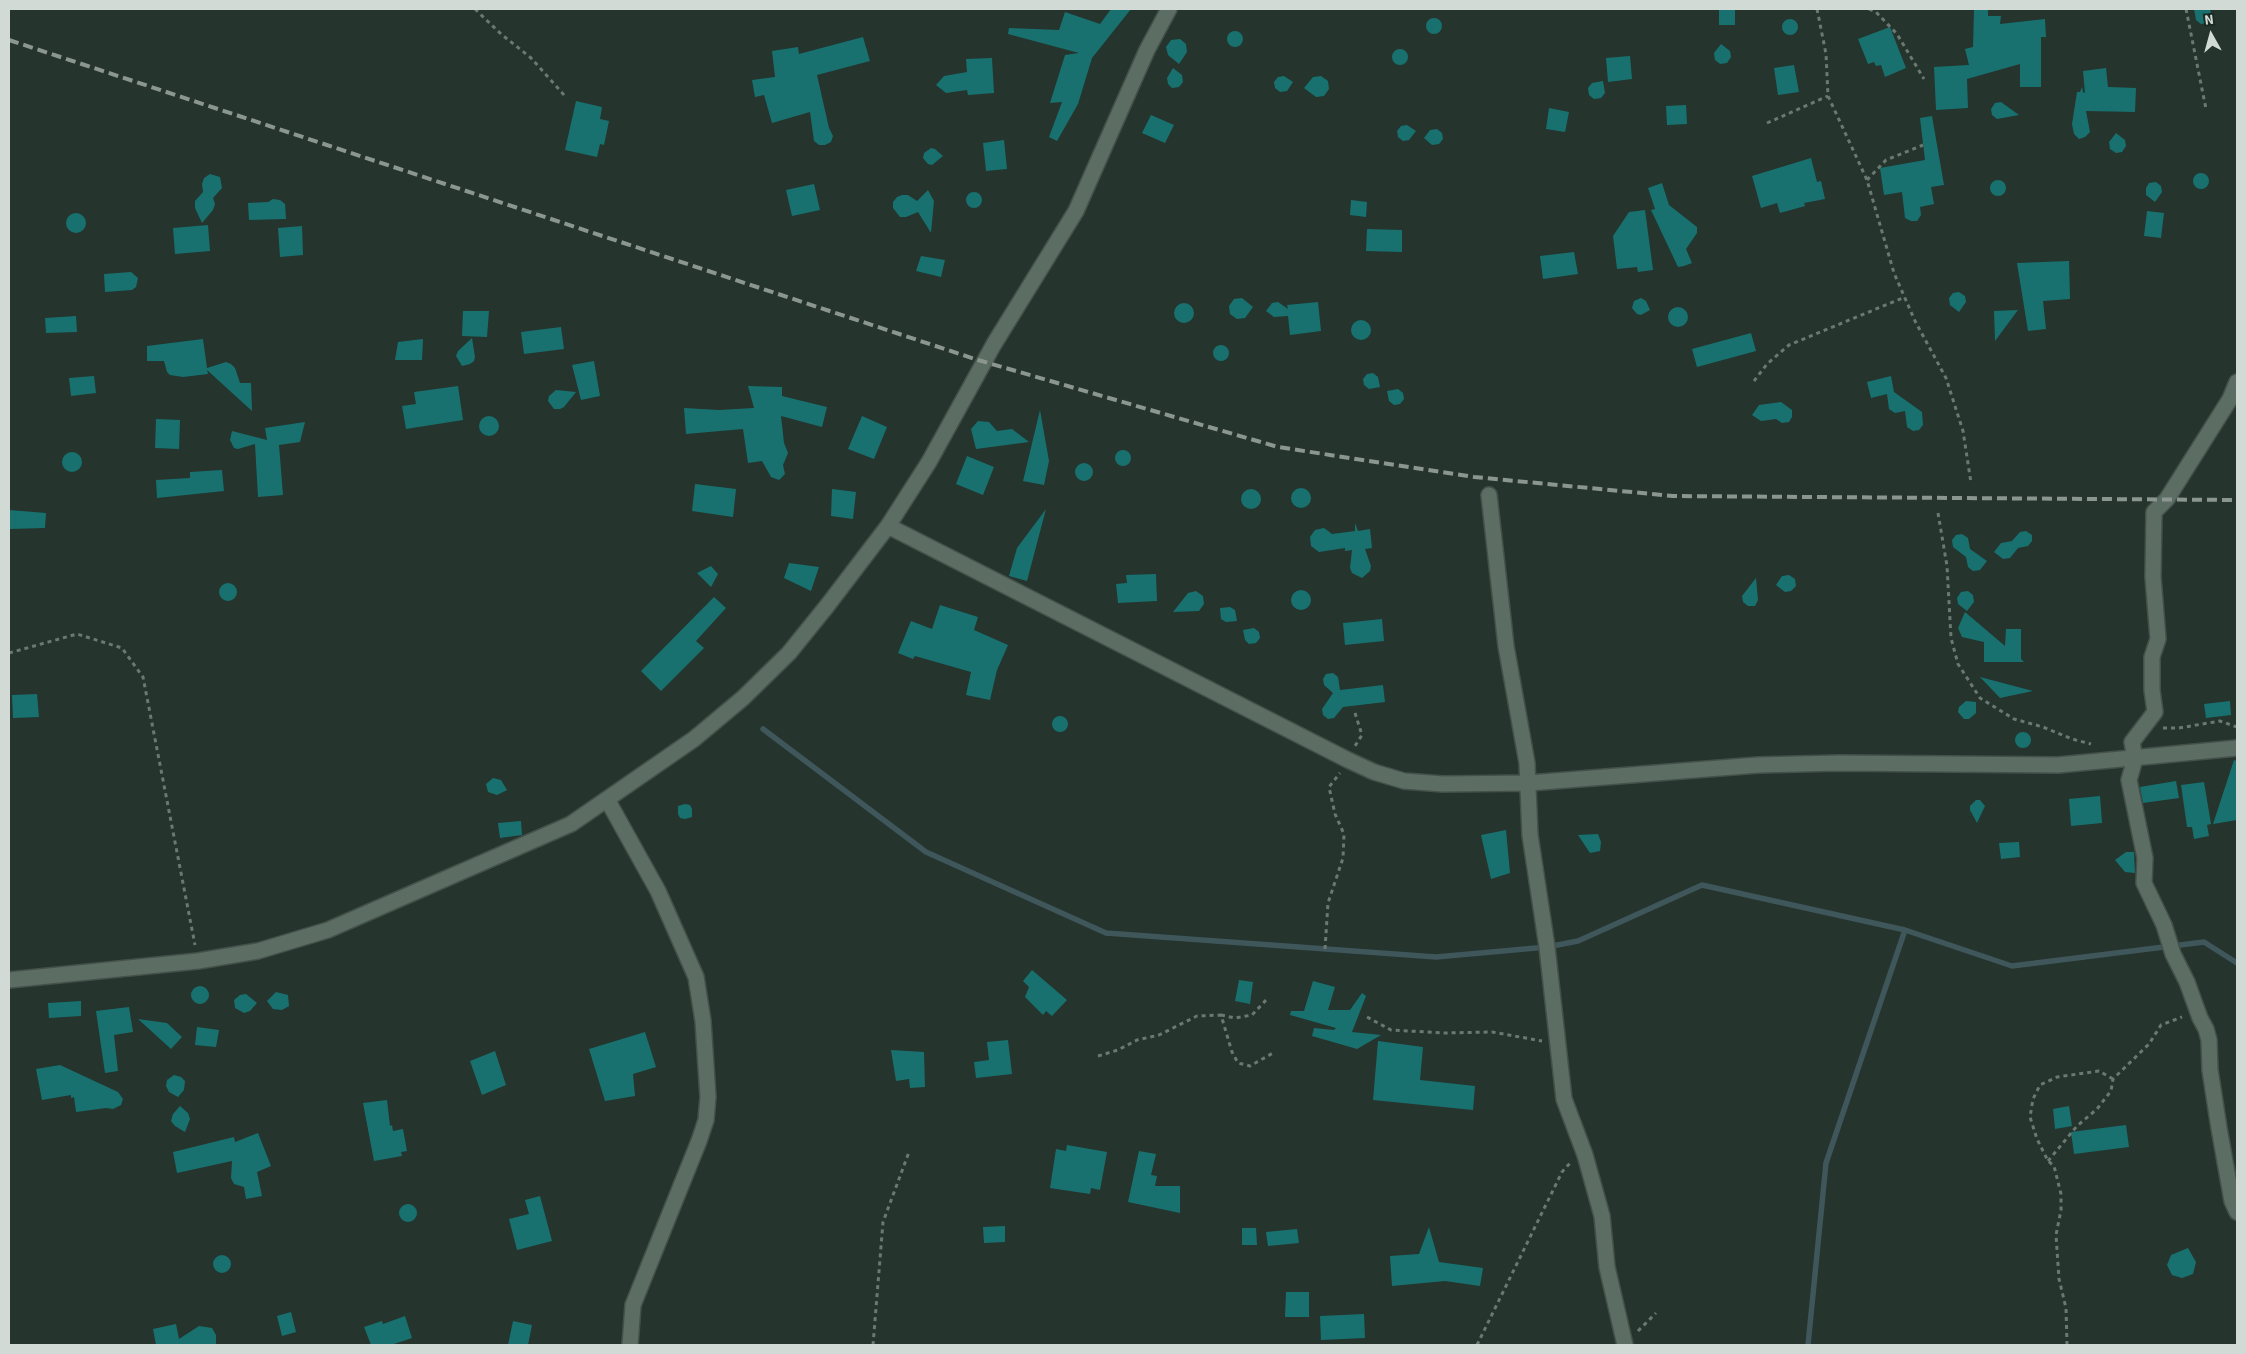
<!DOCTYPE html>
<html>
<head>
<meta charset="utf-8">
<style>
	body { margin:0 }
	#map { position:relative; width:2246px; height:1354px; overflow:hidden; background:#25342d; font-family:"Source Sans 3",sans-serif }
	canvas { display:block }
	.frame { position:absolute; inset:0; border:10px solid #d1dad5; pointer-events:none }
	.north { position:absolute; left:2186px; top:10px; width:50px; height:50px; -webkit-text-stroke:4px #1b2a23; paint-order:stroke; rotate:353deg; font-size:14px; font-weight:700; line-height:20px; text-align:center; color:#d1dad5 }
	.north::after { content:''; display:block; margin:auto; width:18px; height:22px; background:#d1dad5; clip-path:polygon(50% 0,100% 100%,50% 72%,0 100%) }
</style>
</head>
<body>
<div id="map">
<canvas width="2246" height="1354"></canvas>
<div class="frame"></div>
<div class="north">N</div>
</div>
<script>
const context = document.querySelector('canvas').getContext('2d');
context.lineJoin = 'round';
function poly(rows) {
  const path = new Path2D();
  for (const r of rows) {
    if (r.length === 3) {
      path.moveTo(r[0] + r[2], r[1]);
      path.arc(r[0], r[1], r[2], 0, 2 * Math.PI);
      continue;
    }
    path.moveTo(r[0], r[1]);
    for (let i = 2; i < r.length; i += 2) path.lineTo(r[i], r[i + 1]);
  }
  return path;
}
function stroke(path, color, width, dash) {
  context.strokeStyle = color;
  context.lineWidth = width;
  context.lineCap = dash ? 'butt' : 'round';
  context.setLineDash(dash || []);
  context.stroke(path);
}
function fill(path, color) {
  context.fillStyle = color;
  context.fill(path, 'evenodd');
}
stroke(poly([
	[763,729,926,852,1106,933,1436,957,1547,947,1578,941,1702,885,1905,930,2012,966,2204,942,2237,963],
	[1808,1345,1826,1163,1905,930]
]), '#3f565b', 5.5);
fill(poly([
	[1111,9,1131,9,1092,58,1078,104,1057,141,1049,137,1062,102,1050,103,1065,55,1079,53,1008,34,1009,28,1059,30,1065,12,1100,24],
	[1719,9,1735,9,1735,25,1719,25],
	[1974,9,1988,9,1988,16,2001,16,2000,24,2045,19,2046,37,2041,37,2041,87,2020,87,2020,64,1967,79,1968,108,1936,110,1934,67,1969,65,1965,49,1973,47],
	[2194,9,2210,9,2212,18,2208,23,2201,24,2196,20],
	[1434,26,8],
	[1790,27,8],
	[1890,27,1906,68,1885,77,1881,65,1876,66,1874,62,1868,64,1858,39],
	[1235,39,8],
	[863,37,870,61,817,75,829,128,833,136,831,142,825,145,819,145,814,141,810,112,772,123,764,95,755,97,752,80,775,77,772,51,798,47,799,54],
	[1180,39,1186,44,1187,52,1179,64,1168,55,1166,47,1171,40],
	[1721,44,1730,51,1731,57,1727,63,1720,64,1715,60,1714,53],
	[1400,57,8],
	[1630,56,1632,79,1608,82,1606,58],
	[992,58,994,93,968,95,967,90,946,93,936,85,944,76,967,72,966,59],
	[1794,65,1799,92,1778,95,1774,68],
	[1173,68,1182,75,1183,82,1179,87,1172,88,1168,84,1167,78],
	[2106,68,2108,87,2136,88,2135,112,2086,111,2090,132,2085,137,2079,139,2074,134,2072,124,2077,92,2080,92,2082,87,2083,92,2085,93,2083,71],
	[1284,76,1293,82,1287,91,1280,92,1275,88,1274,82,1278,77],
	[1321,76,1328,81,1329,89,1324,96,1316,97,1304,88,1313,77],
	[1603,81,1605,93,1601,98,1594,99,1589,95,1588,88,1592,83],
	[576,101,602,107,600,119,609,121,604,145,600,144,597,157,565,150],
	[2001,102,2019,115,1997,119,1992,115,1991,109,1995,103],
	[1686,105,1687,124,1667,125,1666,106],
	[1549,108,1569,112,1565,132,1546,129],
	[1151,115,1174,125,1165,143,1142,133],
	[1932,116,1944,185,1931,187,1934,204,1920,207,1921,215,1917,221,1911,221,1905,218,1902,192,1884,195,1880,168,1925,160,1920,118],
	[1407,125,1416,131,1409,140,1403,141,1398,137,1397,131,1401,126],
	[1437,129,1442,133,1443,139,1439,144,1432,145,1424,138,1430,130],
	[2116,133,2125,140,2126,146,2122,152,2116,153,2110,149,2109,142],
	[1004,140,1007,169,986,171,983,143],
	[931,148,935,149,943,156,932,165,928,164,923,158,924,153],
	[1811,158,1817,182,1821,181,1825,199,1804,203,1805,206,1780,213,1777,203,1761,208,1752,176],
	[2201,181,8],
	[210,174,220,177,222,188,213,198,215,204,213,210,202,223,195,208,195,201,203,192,202,184,204,178],
	[1998,188,8],
	[2156,182,2161,186,2162,192,2155,202,2146,195,2146,188,2149,183],
	[1662,183,1669,205,1697,227,1697,233,1686,249,1692,263,1684,266,1678,267,1651,210,1655,209,1648,188],
	[814,184,820,210,792,216,786,190],
	[928,190,934,201,931,233,918,212,906,217,900,217,893,208,893,202,897,197,902,195,908,195,917,201],
	[974,200,8],
	[273,199,280,200,285,204,286,219,249,220,248,203,268,202],
	[1351,200,1367,202,1366,217,1350,215],
	[1645,210,1653,270,1638,272,1637,267,1617,269,1613,236,1629,212],
	[2147,211,2164,213,2161,238,2144,236],
	[76,223,10],
	[208,225,210,251,175,254,173,228],
	[302,226,303,255,280,257,278,228],
	[1367,229,1402,230,1402,252,1366,251],
	[1574,252,1578,274,1543,279,1540,256],
	[921,256,945,260,941,277,916,271],
	[2069,261,2070,299,2043,301,2046,329,2028,331,2017,263],
	[131,272,138,278,136,287,132,290,105,292,104,274],
	[1959,292,1965,296,1966,302,1959,312,1950,305,1949,298,1953,293],
	[1242,298,1253,307,1245,318,1237,319,1230,314,1229,306,1234,299],
	[1641,298,1646,301,1650,310,1641,315,1637,314,1632,308,1634,301],
	[1278,302,1288,309,1287,305,1318,302,1321,331,1290,335,1288,316,1274,317,1266,311,1272,303],
	[1184,313,10],
	[1678,317,10],
	[2018,310,1995,341,1994,311],
	[463,311,489,311,487,337,462,336],
	[76,316,77,332,46,333,45,318],
	[1361,330,10],
	[561,327,564,349,524,354,521,332],
	[1751,333,1756,351,1697,367,1692,349],
	[472,338,475,357,474,361,470,364,462,366,456,356,458,351],
	[203,339,207,368,226,362,231,364,235,368,240,383,251,383,252,411,207,370,208,374,183,377,170,375,167,372,164,361,147,361,147,346],
	[423,339,422,360,395,360,398,342],
	[1221,353,8],
	[594,361,600,396,581,400,572,365],
	[1373,373,1378,377,1380,387,1369,389,1364,385,1363,379,1367,374],
	[94,376,96,393,71,396,69,378],
	[1891,376,1894,392,1922,412,1923,425,1919,430,1913,431,1907,427,1905,411,1895,413,1889,409,1887,394,1871,398,1867,382],
	[458,386,463,420,406,429,402,406,416,404,414,392],
	[748,386,782,387,782,396,827,407,822,427,781,416,784,443,788,453,783,465,785,474,779,480,771,477,762,461,748,463,743,429,686,434,684,408,719,410,754,408],
	[1398,389,1403,393,1404,399,1400,404,1394,405,1389,401,1387,391],
	[556,390,576,392,564,407,560,409,554,409,548,401,549,396],
	[1781,402,1792,410,1792,417,1789,422,1782,423,1776,419,1761,421,1752,415,1759,405],
	[1040,410,1049,461,1044,485,1023,481],
	[489,426,10],
	[862,416,887,427,874,459,848,449],
	[156,419,180,420,179,449,155,448],
	[978,421,989,422,997,431,1012,429,1029,442,976,449,971,429],
	[305,422,300,442,279,445,283,495,258,497,255,444,238,449,234,448,230,440,232,431,267,440,265,428],
	[1123,458,8],
	[72,462,10],
	[967,456,994,467,983,495,956,484],
	[1084,472,9],
	[222,470,224,491,157,498,156,480,190,478,190,472],
	[695,484,736,489,733,517,692,511],
	[1301,498,10],
	[1251,499,10],
	[832,489,856,492,853,519,831,516],
	[1046,509,1027,581,1009,576,1017,548],
	[9,510,46,513,45,528,9,529],
	[1355,523,1358,531,1370,529,1372,548,1365,549,1371,566,1370,571,1362,578,1352,573,1350,568,1352,550,1345,551,1345,548,1319,552,1311,546,1310,537,1315,530,1324,528,1332,534,1355,531],
	[2026,531,2032,535,2032,541,2028,546,2018,548,2010,558,2003,559,1994,552,2001,543,2012,541,2020,532],
	[1962,534,1968,538,1970,549,1987,561,1980,570,1973,571,1968,567,1966,557,1953,547,1952,540,1956,535],
	[789,563,819,567,811,591,784,578],
	[711,566,718,574,711,587,697,573],
	[1156,574,1157,601,1118,603,1116,584,1127,583,1126,575],
	[1789,575,1795,579,1796,586,1791,591,1785,592,1776,585,1782,576],
	[1756,578,1758,600,1755,606,1748,606,1743,602,1742,596],
	[228,592,9],
	[1301,600,10],
	[1196,591,1203,596,1204,604,1199,611,1173,612,1188,593],
	[1968,591,1973,595,1974,602,1967,611,1958,604,1957,598,1961,592],
	[714,597,726,608,696,641,704,648,661,691,641,671],
	[940,605,978,617,974,630,1008,645,997,670,990,700,966,695,971,672,915,656,913,659,898,653,911,621,932,629],
	[1230,607,1235,610,1237,621,1226,622,1221,619,1220,608],
	[1965,612,2005,646,2006,629,2021,629,2021,659,2024,662,1984,662,1984,642,1962,637,1958,628],
	[1382,619,1384,641,1345,645,1343,623],
	[1254,628,1259,632,1260,638,1256,643,1249,644,1245,640,1243,630],
	[1333,673,1338,677,1340,690,1383,685,1385,702,1343,707,1334,718,1328,719,1323,715,1322,709,1333,693,1324,685,1323,679,1326,674],
	[1980,677,2033,691,2000,698],
	[37,694,39,717,13,718,12,695],
	[1966,701,1976,702,1976,713,1969,719,1964,719,1958,712,1959,707],
	[2230,701,2231,715,2206,718,2204,704],
	[1060,724,8],
	[2023,740,8],
	[2234,760,2237,761,2237,820,2213,824],
	[493,778,501,780,507,790,497,795,488,792,486,784],
	[2176,781,2179,798,2143,803,2140,787],
	[2204,782,2211,824,2207,825,2209,836,2194,839,2192,827,2187,827,2181,785],
	[2100,796,2102,823,2071,826,2069,799],
	[1976,800,1980,800,1985,806,1977,823,1970,810,1970,806],
	[685,804,690,805,692,809,692,817,685,819,680,818,678,814,678,806],
	[521,821,522,835,500,838,498,823],
	[1506,830,1510,873,1491,879,1481,835],
	[1598,834,1601,842,1600,851,1590,853,1578,835],
	[2019,842,2020,857,2001,859,1999,843],
	[2126,852,2134,852,2135,873,2125,872,2115,860],
	[1032,970,1067,1000,1052,1016,1046,1011,1043,1015,1025,997,1029,987,1023,981],
	[1239,980,1253,982,1250,1004,1235,1001],
	[1313,981,1335,987,1328,1010,1350,1010,1362,993,1366,996,1352,1032,1381,1035,1357,1049,1312,1036,1314,1028,1334,1030,1336,1028,1290,1015,1291,1011,1304,1011],
	[200,995,9],
	[276,992,288,995,289,1006,282,1010,273,1009,267,1001],
	[246,994,257,1003,250,1011,244,1013,235,1008,234,1000,240,995],
	[81,1001,81,1016,49,1018,48,1003],
	[129,1007,133,1032,114,1035,118,1071,105,1073,96,1011],
	[138,1019,167,1023,182,1037,171,1049],
	[197,1027,219,1030,216,1047,195,1045],
	[645,1032,656,1067,633,1074,635,1096,605,1101,589,1049],
	[1008,1040,1012,1074,976,1078,974,1062,989,1060,987,1042],
	[1378,1041,1423,1047,1420,1080,1475,1086,1473,1110,1373,1100],
	[891,1050,924,1052,925,1087,910,1088,909,1079,896,1081],
	[495,1051,506,1085,482,1095,470,1061],
	[60,1065,118,1092,123,1099,121,1105,113,1109,106,1108,76,1112,74,1097,71,1098,71,1095,42,1100,36,1069],
	[174,1075,181,1077,185,1081,184,1090,178,1097,169,1092,166,1086,167,1080],
	[387,1100,390,1126,392,1125,393,1131,403,1129,407,1151,401,1152,402,1156,374,1161,363,1103],
	[180,1106,188,1113,190,1119,185,1132,175,1126,171,1121,173,1114],
	[2069,1106,2072,1126,2055,1129,2053,1109],
	[2126,1125,2129,1147,2074,1154,2071,1132],
	[258,1133,271,1166,257,1172,262,1196,246,1199,244,1187,234,1184,231,1178,232,1161,177,1173,173,1152,234,1137,235,1142],
	[1067,1145,1107,1152,1100,1190,1091,1188,1090,1194,1050,1188,1056,1149,1066,1151],
	[1139,1151,1156,1154,1151,1175,1157,1176,1155,1186,1180,1186,1180,1213,1128,1202],
	[540,1196,552,1241,517,1250,509,1219,529,1214,525,1200],
	[408,1213,9],
	[1005,1226,1005,1242,984,1243,983,1227],
	[1429,1227,1439,1262,1483,1268,1480,1286,1445,1281,1392,1286,1390,1256,1419,1254],
	[1242,1228,1256,1228,1257,1245,1242,1245],
	[1297,1229,1299,1243,1268,1246,1266,1232],
	[2188,1248,2196,1262,2193,1274,2182,1278,2172,1275,2167,1265,2171,1255],
	[222,1264,9],
	[1286,1292,1309,1292,1309,1317,1285,1317],
	[291,1312,296,1332,282,1336,277,1316],
	[1364,1314,1365,1338,1321,1340,1320,1316],
	[405,1316,412,1338,391,1345,371,1345,364,1327,382,1321,383,1324],
	[513,1321,532,1325,528,1345,508,1345],
	[176,1324,179,1339,199,1326,212,1328,216,1335,216,1345,156,1345,153,1329]
]), '#18716f');
const street = poly([
	[2237,382,2230,399,2167,499,2154,512,2153,577,2158,639,2152,657,2152,690,2155,712,2132,742,2135,759,2129,780,2145,858,2144,883,2164,925,2173,954,2187,982,2200,1018,2206,1029,2209,1040,2210,1070,2219,1128,2232,1201,2237,1212],
	[1489,495,1506,646,1527,763,1530,835,1547,947,1564,1099,1585,1155,1602,1216,1607,1267,1625,1345],
	[888,526,1348,760,1374,772,1404,781,1443,784,1529,783,1758,765,1839,763,2058,765,2237,748],
	[608,801,658,891,696,977,703,1021,708,1097,706,1120,699,1141,633,1305,630,1345],
	[9,980,198,961,258,951,328,930,571,824,694,739,743,698,789,653,827,606,888,526,929,462,994,344,1076,211,1147,50,1169,9]
]);
stroke(street, '#44514b', 18);
stroke(poly([
	[475,9,501,34,531,58,565,96],
	[1817,9,1826,54,1828,96,1867,180,1894,273,1915,321,1946,378,1963,431,1971,483],
	[1869,9,1876,12,1897,34,1924,79],
	[2186,9,2206,109],
	[1767,123,1828,96],
	[1867,180,1886,160,1923,145],
	[1754,381,1767,364,1789,345,1905,297],
	[1938,513,1947,566,1951,638,1958,664,1980,698,2014,719,2043,727,2072,739,2091,744],
	[9,653,77,634,122,648,143,677,195,945],
	[1355,713,1362,735,1355,746],
	[2163,728,2179,728,2220,721,2237,727],
	[1325,949,1328,903,1343,858,1344,834,1335,814,1329,787,1340,773],
	[1221,1015,1235,1018,1252,1015,1267,999],
	[1367,1017,1391,1030,1445,1033,1492,1032,1542,1041],
	[1098,1056,1118,1050,1137,1040,1159,1035,1197,1016,1221,1015,1232,1052,1238,1063,1250,1066,1273,1053],
	[2048,1161,2077,1126,2097,1109,2111,1091,2113,1079,2149,1044,2161,1025,2182,1017],
	[1638,1331,1656,1313],
	[873,1345,883,1222,909,1152],
	[1477,1345,1562,1172,1571,1162],
	[2067,1345,2066,1308,2059,1279,2056,1235,2061,1210,2061,1194,2054,1166,2048,1161,2037,1139,2030,1117,2033,1099,2040,1085,2057,1077,2099,1071,2113,1079]
]), '#6c7973', 3, [4, 4]);
stroke(street, '#5c6d64', 15);
stroke(poly([
	[9,40,978,360,1278,447,1474,477,1673,496,2237,500]
]), '#8b9690', 4, [10, 5]);
</script>
</body>
</html>
